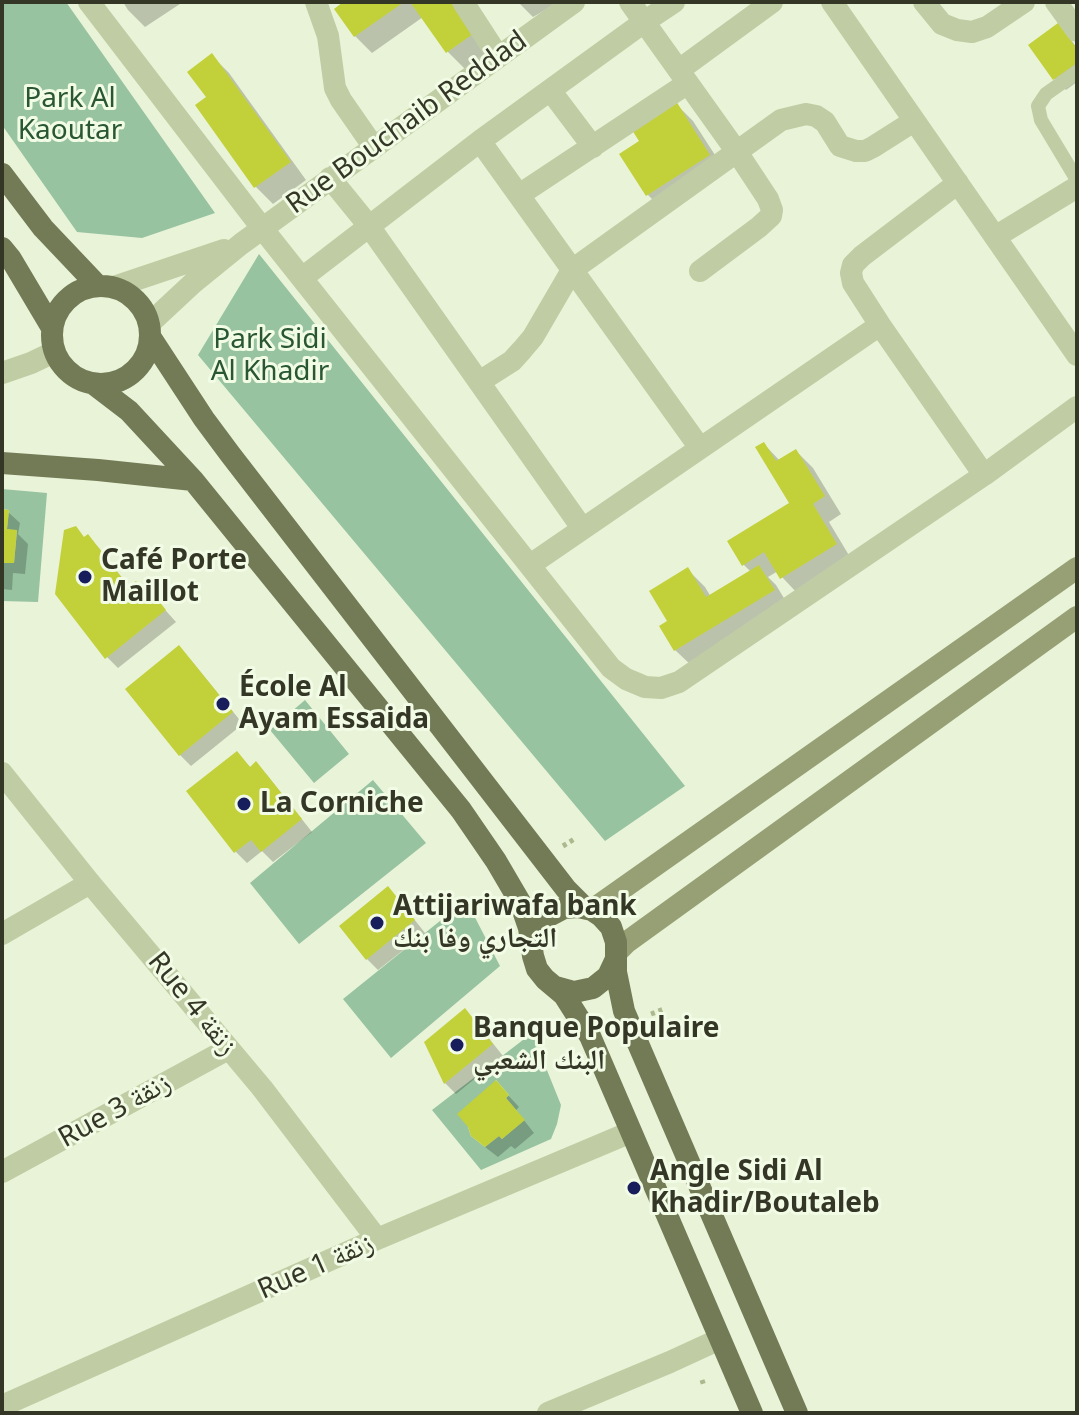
<!DOCTYPE html>
<html>
<head>
<meta charset="utf-8">
<style>
	body { margin:0 }
	#map { position:relative; width:1079px; height:1415px; overflow:hidden; background:#e9f3d8; font-family:"Noto Sans",sans-serif }
	canvas { display:block }
	.frame { position:absolute; inset:0; border:4px solid #343726; pointer-events:none }
</style>
</head>
<body>
<div id="map">
<canvas width="1079" height="1415"></canvas>
<div class="frame"></div>
</div>
<script>
const context = document.querySelector('canvas').getContext('2d');
context.lineJoin = 'round';
function fill(path, color) {
  context.fillStyle = color;
  context.fill(path, 'evenodd');
}
function poly(rows) {
  const path = new Path2D();
  for (const r of rows) {
    if (r.length === 3) {
      path.moveTo(r[0] + r[2], r[1]);
      path.arc(r[0], r[1], r[2], 0, 2 * Math.PI);
      continue;
    }
    path.moveTo(r[0], r[1]);
    for (let i = 2; i < r.length; i += 2) path.lineTo(r[i], r[i + 1]);
  }
  return path;
}
function stroke(path, color, width, dash) {
  context.strokeStyle = color;
  context.lineWidth = width;
  context.lineCap = dash ? 'butt' : 'round';
  context.setLineDash(dash || []);
  context.stroke(path);
}
function label(font, color, halo, rows, align = 'center') {
  context.font = font + ' "Noto Sans","Noto Naskh Arabic",sans-serif';
  context.lineWidth = 6;
  context.setLineDash([]);
  context.textBaseline = 'middle';
  context.strokeStyle = halo;
  context.fillStyle = color;
  for (const [text, x, y, turn = 0] of rows) {
    context.save();
    context.translate(x, y);
    context.rotate((+turn || 0) * Math.PI / 180);
    context.textAlign = isNaN(turn) ? turn : align;
    if (halo) context.strokeText(text, 0, 0);
    context.fillText(text, 0, 0);
    context.restore();
  }
}
fill(poly([
	[2,2,66,2,215,213,142,238,77,232,2,125],
	[259,254,685,786,605,841,198,355],
	[2,489,47,493,38,602,2,601,3,563,14,563,17,531,7,529,9,510,2,509],
	[305,700,349,754,314,783,270,730],
	[373,780,426,843,299,944,250,883],
	[466,900,500,966,391,1058,343,999],
	[532,1033,561,1105,557,1124,551,1139,481,1170,432,1110],
	[496,1080,509,1095,506,1098,524,1120,502,1139,499,1136,485,1147,471,1136,468,1127]
]), '#97c3a0');
fill(poly([
	[123,2,183,2,145,27,128,10],
	[347,2,454,2,489,52,465,69,448,52,423,17,372,53,355,36],
	[518,2,559,2,533,17],
	[1069,37,1077,48,1077,82,1066,90,1055,79,1031,46],
	[212,56,229,73,306,180,273,204,256,187,197,106,208,98],
	[676,104,693,121,726,172,665,212,648,195,622,154,642,142],
	[764,444,780,461,796,451,813,468,841,514,829,522,853,562,799,595,782,577,778,571,768,577,776,585,790,608,693,667,675,650,669,622,688,570,705,587,711,597,751,572,743,564,792,504],
	[2,511,8,512,20,523,18,534,28,544,25,574,13,573,12,590,2,589],
	[88,537,99,548,130,588,136,584,147,595,150,593,176,622,118,668,107,657,85,538],
	[179,648,190,659,243,724,191,766,180,755],
	[237,753,251,768,256,764,267,775,312,832,273,862,262,851,247,863,236,852,188,792],
	[399,900,425,933,378,970,367,959],
	[476,1022,503,1056,456,1094,445,1083,426,1042],
	[507,1094,519,1107,516,1110,534,1133,515,1149,511,1146,498,1157,485,1147,470,1126]
]), '#0003');
fill(poly([
	[343,2,404,2,354,37,334,9],
	[410,2,451,2,473,34,446,53],
	[1058,23,1077,49,1077,63,1053,80,1028,45],
	[212,53,291,162,254,188,195,105,206,97,187,72],
	[676,101,710,155,646,196,619,154,639,141,632,130],
	[764,442,776,461,796,449,825,496,813,504,837,544,780,579,764,552,742,566,727,541,789,503,755,447],
	[2,509,9,510,7,529,17,530,14,563,2,563],
	[76,526,84,537,88,534,129,587,136,581,146,594,150,590,166,610,105,659,55,594,64,530],
	[759,565,775,590,674,651,659,626,667,621,649,591,688,567,706,597],
	[179,645,233,712,179,756,125,689],
	[237,751,250,767,256,761,302,819,261,852,251,840,234,853,186,791],
	[388,886,415,920,366,960,339,926],
	[465,1008,493,1044,444,1084,424,1042],
	[496,1080,509,1095,506,1098,525,1120,502,1139,499,1136,485,1147,471,1136,468,1127,457,1114]
]), '#c2d03a');
stroke(poly([
	[563,846,576,838],
	[651,1014,664,1009],
	[702,1380,704,1386]
]), '#acb88e', 5, [4, 4]);
stroke(poly([
	[1077,72,1046,94,1038,106,1041,120,1077,180]
]), '#c0cca3', 14);
stroke(poly([
	[89,2,262,228,611,668,626,679,645,687,661,688,679,682,984,475,1077,407],
	[316,2,328,36,335,88,341,100,373,146],
	[463,2,498,56],
	[630,2,737,152,768,199,772,210,771,216,759,227,700,271],
	[832,2,1077,355],
	[924,2,942,24,957,30,972,32,987,27,1024,2],
	[1056,2,1077,31],
	[679,70,772,2],
	[550,90,593,147],
	[480,141,700,448],
	[330,178,369,226,582,528],
	[958,183,862,256,853,265,851,273,853,283,880,325,984,475],
	[519,195,688,83],
	[995,237,1077,187],
	[302,278,480,141,644,22,674,2],
	[114,287,224,250],
	[149,324,193,283,241,244,574,2],
	[2,373,31,363,54,352],
	[479,382,512,361,522,350,533,337,572,270,781,120,806,114,816,116,825,122,840,146,856,151,865,151,873,147,914,121],
	[530,565,880,325],
	[2,773,90,883,262,1088,377,1239],
	[2,934,90,883],
	[2,1172,228,1049],
	[2,1406,377,1239,631,1132],
	[548,1413,670,1362,720,1339]
]), '#c0cca3', 22);
stroke(poly([
	[592,910,1077,568],
	[617,952,627,942,1077,617]
]), '#97a075', 22);
stroke(poly([
	[2,174,43,228,98,286],
	[2,248,11,259,52,328],
	[101,335,49],
	[151,338,204,419,230,454,566,889,585,908],
	[95,385,129,411,193,480,461,810,496,861,520,902,529,928,533,956,537,969,545,979,564,995,590,1036,752,1413],
	[2,463,98,470,193,480],
	[532,943,537,929,545,918,564,908,578,907,592,910,601,916,611,927,616,942,616,972,624,1011,797,1413],
	[556,987,574,992,593,988,608,976,616,959]
]), '#737a56', 22);
for (const [x, y, r, color] of [
	[85,577,8,"#181e5c"],
	[223,704,8,"#181e5c"],
	[244,804,8,"#181e5c"],
	[377,923,8,"#181e5c"],
	[457,1045,8,"#181e5c"],
	[634,1188,8,"#181e5c"]
]) {
  const dot = new Path2D();
  dot.arc(x, y, r, 0, 2 * Math.PI);
  context.fillStyle = color;
  context.fill(dot);
  stroke(dot, '#f2fbe5', 3);
}
label('28px', '#285732', '#f2fbe5', [
	["Park Al",70,99],
	["Kaoutar",70,131],
	["Park Sidi",270,340],
	["Al Khadir",270,372]
]);
label('28px', '#343726', '#f2fbe5', [
	["Rue Bouchaib Reddad",407,123,-36],
	["Rue 4 زنقة",192,1004,51],
	["Rue 3 زنقة",115,1111,-29],
	["Rue 1 زنقة",316,1267,-24]
]);
label('bold 28px', '#343726', '#f2fbe5', [
	["Café Porte",101,561],
	["Maillot",101,593],
	["École Al",239,688],
	["Ayam Essaida",239,720],
	["La Corniche",260,804],
	["Attijariwafa bank",393,907],
	["التجاري وفا بنك",393,939],
	["Banque Populaire",473,1029],
	["البنك الشعبي",473,1061],
	["Angle Sidi Al",650,1172],
	["Khadir/Boutaleb",650,1204]
], 'left');
</script>
</body>
</html>
